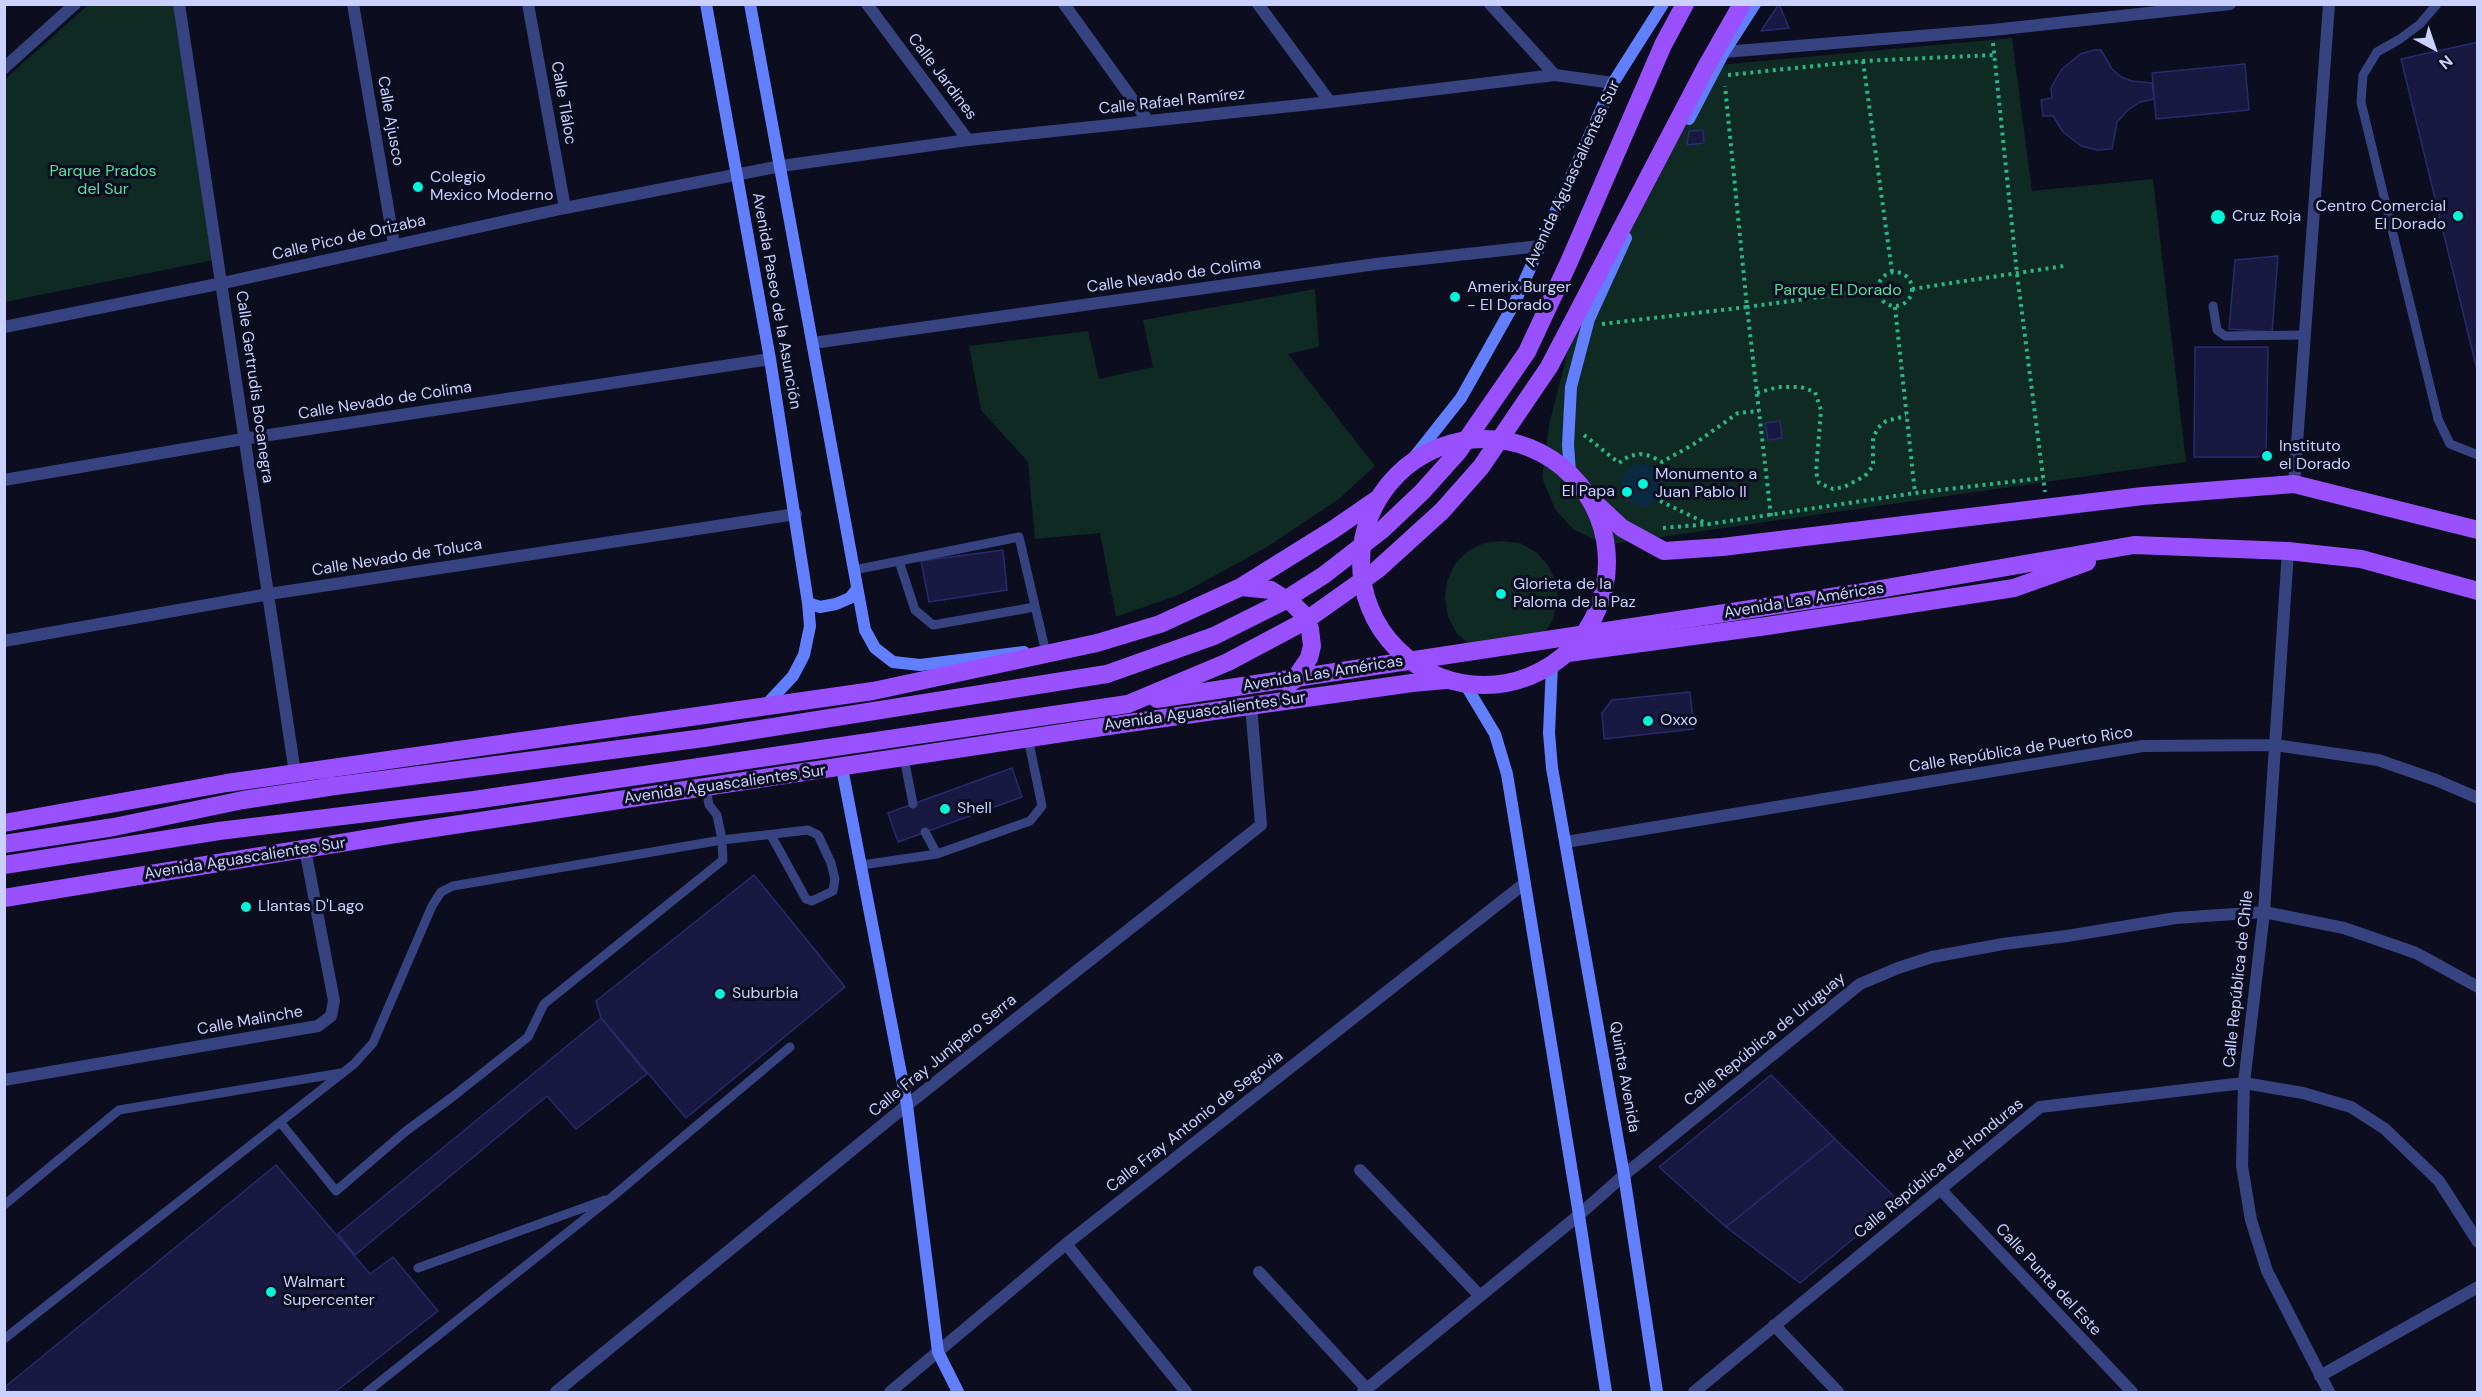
<!DOCTYPE html>
<html>
<head>
<meta charset="utf-8">
<style>
	body { margin:0 }
	#map { position:relative; width:2482px; height:1397px; overflow:hidden; background:#0c0d1f; font-family:"DM Sans",sans-serif }
	canvas { display:block }
	.frame { position:absolute; inset:0; border:6px solid #cad0ff; pointer-events:none }
	.north { position:absolute; left:2404px; top:18px; width:60px; height:60px; -webkit-text-stroke:4px #0c0d1f; paint-order:stroke; rotate:140deg; font-size:16px; font-weight:700; line-height:24px; text-align:center; color:#cad0ff }
	.north::after { content:''; display:block; margin:auto; width:21px; height:27px; background:#cad0ff; clip-path:polygon(50% 0,100% 100%,50% 72%,0 100%) }
</style>
</head>
<body>
<div id="map">
<canvas width="2482" height="1397"></canvas>
<div class="frame"></div>
<div class="north">N</div>
</div>
<script>
const context = document.querySelector('canvas').getContext('2d');
context.lineJoin = 'round';
function fill(path, color) {
  context.fillStyle = color;
  context.fill(path, 'evenodd');
}
function poly(rows) {
  const path = new Path2D();
  for (const r of rows) {
    if (r.length === 3) {
      path.moveTo(r[0] + r[2], r[1]);
      path.arc(r[0], r[1], r[2], 0, 2 * Math.PI);
      continue;
    }
    path.moveTo(r[0], r[1]);
    for (let i = 2; i < r.length; i += 2) path.lineTo(r[i], r[i + 1]);
  }
  return path;
}
function stroke(path, color, width, dash) {
  context.strokeStyle = color;
  context.lineWidth = width;
  context.lineCap = dash ? 'butt' : 'round';
  context.setLineDash(dash || []);
  context.stroke(path);
}
function label(font, color, halo, rows, align = 'center') {
  context.font = font + ' "DM Sans",sans-serif';
  context.lineWidth = 6;
  context.setLineDash([]);
  context.textBaseline = 'middle';
  context.strokeStyle = halo;
  context.fillStyle = color;
  for (const [text, x, y, turn = 0] of rows) {
    context.save();
    context.translate(x, y);
    context.rotate((+turn || 0) * Math.PI / 180);
    context.textAlign = isNaN(turn) ? turn : align;
    if (halo) context.strokeText(text, 0, 0);
    context.fillText(text, 0, 0);
    context.restore();
  }
}
fill(poly([
	[88,5,176,5,214,260,5,302,4,80],
	[2012,38,2032,191,2153,179,2186,462,1605,545,1573,529,1555,509,1542,478,1549,425,1573,331,1718,65],
	[1315,289,1319,347,1288,354,1375,466,1339,499,1267,547,1181,594,1116,617,1100,533,1035,539,1028,462,981,410,969,346,1088,331,1099,379,1153,367,1143,320],
	[1502,541,1520,543,1536,552,1548,565,1556,581,1558,600,1553,619,1543,636,1472,646,1457,634,1448,617,1445,598,1447,581,1455,564,1468,551,1484,543]
]), '#0f2923');
fill(poly([
	[1642,485,21]
]), '#0a2a41');
const building = poly([
	[1779,4,1789,28,1761,31,1779,4],
	[2478,42,2478,374,2401,59,2478,42],
	[2094,50,2101,50,2112,69,2121,77,2132,81,2152,83,2154,99,2140,102,2128,110,2117,122,2112,149,2097,150,2081,146,2063,132,2053,116,2043,116,2041,100,2052,98,2051,88,2061,70,2080,54,2094,50],
	[2245,64,2249,110,2156,119,2152,73,2245,64],
	[1703,130,1704,143,1687,145,1689,131,1703,130],
	[2278,256,2272,332,2229,329,2235,260,2278,256],
	[2195,347,2268,347,2266,457,2194,457,2195,347],
	[1780,421,1782,438,1768,440,1765,423,1780,421],
	[1003,550,1007,590,929,602,921,561,1003,550],
	[1690,692,1694,729,1604,739,1602,713,1612,700,1690,692],
	[1012,768,1022,797,898,842,888,813,1012,768],
	[754,875,845,987,686,1118,601,1018,596,1001,754,875],
	[601,1018,647,1074,576,1129,547,1096,355,1255,338,1234,601,1018],
	[1771,1075,1835,1139,1726,1227,1659,1167,1771,1075],
	[1835,1139,1899,1201,1800,1283,1726,1227,1835,1139],
	[276,1165,370,1274,393,1257,438,1311,335,1392,10,1392,5,1387,276,1165]
]);
fill(building, '#181841');
stroke(building, '#292a6d', 1.5);
stroke(poly([
	[1993,43,2017,274,2045,492],
	[1863,61,1892,272],
	[1728,75,1863,61,1994,55],
	[1895,289,17],
	[1912,289,2064,266],
	[1895,307,1915,493],
	[1602,324,1747,307,1725,86],
	[1757,393,1778,387,1801,387,1815,392,1821,410,1816,472,1819,483,1833,489,1844,487,1865,476,1873,466,1873,438,1878,428,1886,421,1906,416],
	[1584,435,1619,463,1629,456,1640,454,1651,456,1662,462,1694,444,1738,413,1759,411],
	[1660,501,1708,524],
	[1771,516,1747,307,1878,289],
	[1663,528,1709,524,1915,493,2043,478]
]), '#2ab38d', 4, [3, 4.5]);
stroke(poly([
	[2437,4,2420,24,2400,39,2377,52,2363,75,2361,102,2438,419,2450,444,2478,455],
	[2213,306,2217,330,2225,336,2305,335],
	[899,561,915,610,933,625,1035,607],
	[854,570,1019,537,1046,653],
	[904,758,913,804],
	[925,832,937,854],
	[862,865,937,854,1030,821,1042,806,1028,738],
	[280,1122,336,1191,406,1131,451,1098,528,1037,544,1004,723,860,722,840,808,830,818,835,831,863,835,879,833,891,812,901,806,899,771,835],
	[4,1205,119,1110,341,1073],
	[418,1268,605,1200],
	[4,1339,354,1064,373,1043,432,906,441,892,453,886,722,840,717,815,709,805,706,788],
	[367,1392,612,1197,790,1047]
]), '#364380', 9);
stroke(poly([
	[179,4,295,773],
	[353,4,394,244],
	[528,4,565,208],
	[867,4,968,140],
	[1064,4,1148,121],
	[1258,4,1330,102],
	[1490,4,1555,75],
	[1724,52,1993,30,2230,4],
	[4,68,75,4],
	[4,327,223,283,565,208,781,166,968,140,1330,102,1555,75,1613,83],
	[813,343,1376,264,1540,246],
	[4,480,243,439,770,359],
	[2294,484,2329,4],
	[2288,551,2264,912,2244,1083,2242,1166,2251,1220,2267,1271,2329,1392],
	[4,641,269,594,796,514],
	[1566,842,2143,746,2275,745,2378,760,2436,780,2478,798],
	[4,1080,318,1026,331,1016,334,1001,305,849],
	[1360,1170,1480,1296],
	[1941,1190,2132,1392],
	[1066,1244,1186,1392],
	[1259,1272,1367,1389],
	[1774,1325,1838,1392],
	[2320,1376,2478,1287],
	[556,1392,907,1105,1261,825,1251,706],
	[890,1392,1066,1244,1525,883],
	[1363,1392,1579,1215,1624,1175,1860,984,1898,968,1932,957,2003,944,2067,936,2176,918,2264,912,2344,928,2416,953,2478,987],
	[1694,1392,2040,1107,2244,1083,2303,1093,2351,1107,2385,1129,2439,1181,2478,1242]
]), '#364380', 12);
stroke(poly([
	[706,4,770,359,808,603,810,626,804,655,793,676,765,706],
	[750,4,865,630,875,648,893,662,920,665,1024,652],
	[1689,119,1724,52,1755,4],
	[1408,465,1461,398,1515,302,1613,83,1663,4],
	[1570,472,1568,445,1571,387,1589,319,1626,238],
	[808,603,820,607,836,604,850,598,857,589],
	[1552,665,1549,733,1552,768,1624,1175,1657,1392],
	[1465,684,1495,734,1507,774,1579,1215,1606,1392],
	[842,768,907,1105,938,1352,958,1392]
]), '#617fff', 12);
stroke(poly([
	[1484,562,123],
	[1592,500,1622,528,1664,551,1722,547,2143,496,2294,484,2478,530],
	[1241,587,1271,590,1293,604,1303,614,1310,629,1312,646,1309,658,1294,680,1289,684],
	[1857,593,2134,545,2288,551,2361,559,2478,591],
	[1568,653,1767,626,2014,588,2087,562],
	[4,823,227,783,873,691,1097,643,1160,624,1241,587,1334,529,1379,498],
	[4,844,114,827,243,800,335,786],
	[4,865,219,831,474,800,1128,704],
	[4,898,414,831,1122,724,1412,683,1446,680]
]), '#9951ff', 18);
stroke(poly([
	[1157,699,1857,593],
	[1128,704,1228,662,1305,621,1377,570,1442,511,1481,467,1549,367,1706,67,1742,4],
	[335,786,704,738,1107,674,1214,636,1280,603,1324,575,1382,530,1422,492,1458,452,1527,352,1569,262,1663,45,1685,4]
]), '#9951ff', 18);
for (const [x, y, r, color] of [
	[418,187,6,"#00f5d9"],
	[2458,216,6,"#00f5d9"],
	[2218,217,8,"#00f5d9"],
	[1455,297,6,"#00f5d9"],
	[2267,456,6,"#00f5d9"],
	[1643,484,6,"#00f5d9"],
	[1627,492,6,"#00f5d9"],
	[1501,594,6,"#00f5d9"],
	[1648,721,6,"#00f5d9"],
	[945,809,6,"#00f5d9"],
	[246,907,6,"#00f5d9"],
	[720,994,6,"#00f5d9"],
	[271,1292,6,"#00f5d9"]
]) {
  const dot = new Path2D();
  dot.arc(x, y, r, 0, 2 * Math.PI);
  context.fillStyle = color;
  context.fill(dot);
  stroke(dot, '#0c0d1f', 2);
}
label('16px', '#cad0ff', '#0c0d1f', [
	["Calle Jardines",942,77,53],
	["Calle Rafael Ramírez",1172,102,-6],
	["Calle Tláloc",563,103,80],
	["Calle Ajusco",390,121,80],
	["Avenida Aguascalientes Sur",1573,174,-65],
	["Calle Pico de Orizaba",349,238,-13],
	["Calle Nevado de Colima",1174,276,-8],
	["Avenida Paseo de la Asunción",776,301,80],
	["Calle Gertrudis Bocanegra",254,387,82],
	["Calle Nevado de Colima",385,401,-9],
	["Calle Nevado de Toluca",397,558,-9],
	["Avenida Las Américas",1804,601,-9],
	["Avenida Las Américas",1323,674,-9],
	["Avenida Aguascalientes Sur",1205,712,-8],
	["Calle República de Puerto Rico",2021,750,-9],
	["Avenida Aguascalientes Sur",725,785,-8],
	["Avenida Aguascalientes Sur",245,859,-9],
	["Calle República de Chile",2239,979,-84],
	["Calle Malinche",250,1021,-10],
	["Calle República de Uruguay",1765,1040,-39],
	["Calle Fray Junípero Serra",943,1056,-39],
	["Quinta Avenida",1624,1077,80],
	["Calle Fray Antonio de Segovia",1195,1122,-38],
	["Calle República de Honduras",1939,1169,-39],
	["Calle Punta del Este",2048,1280,47]
]);
label('16px', '#54e1a0', '#0c0d1f', [
	["Parque Prados",103,172],
	["del Sur",103,190],
	["Parque El Dorado",1838,291]
]);
label('16px', '#cad0ff', '#0c0d1f', [
	["Colegio",430,178],
	["Mexico Moderno",430,196],
	["Centro Comercial",2446,207,"right"],
	["El Dorado",2446,225,"right"],
	["Cruz Roja",2232,217],
	["Amerix Burger",1467,288],
	["- El Dorado",1467,306],
	["Instituto",2279,447],
	["el Dorado",2279,465],
	["Monumento a",1655,475],
	["Juan Pablo II",1655,493],
	["El Papa",1615,492,"right"],
	["Glorieta de la",1513,585],
	["Paloma de la Paz",1513,603],
	["Oxxo",1660,721],
	["Shell",957,809],
	["Llantas D'Lago",258,907],
	["Suburbia",732,994],
	["Walmart",283,1283],
	["Supercenter",283,1301]
], 'left');
</script>
</body>
</html>
